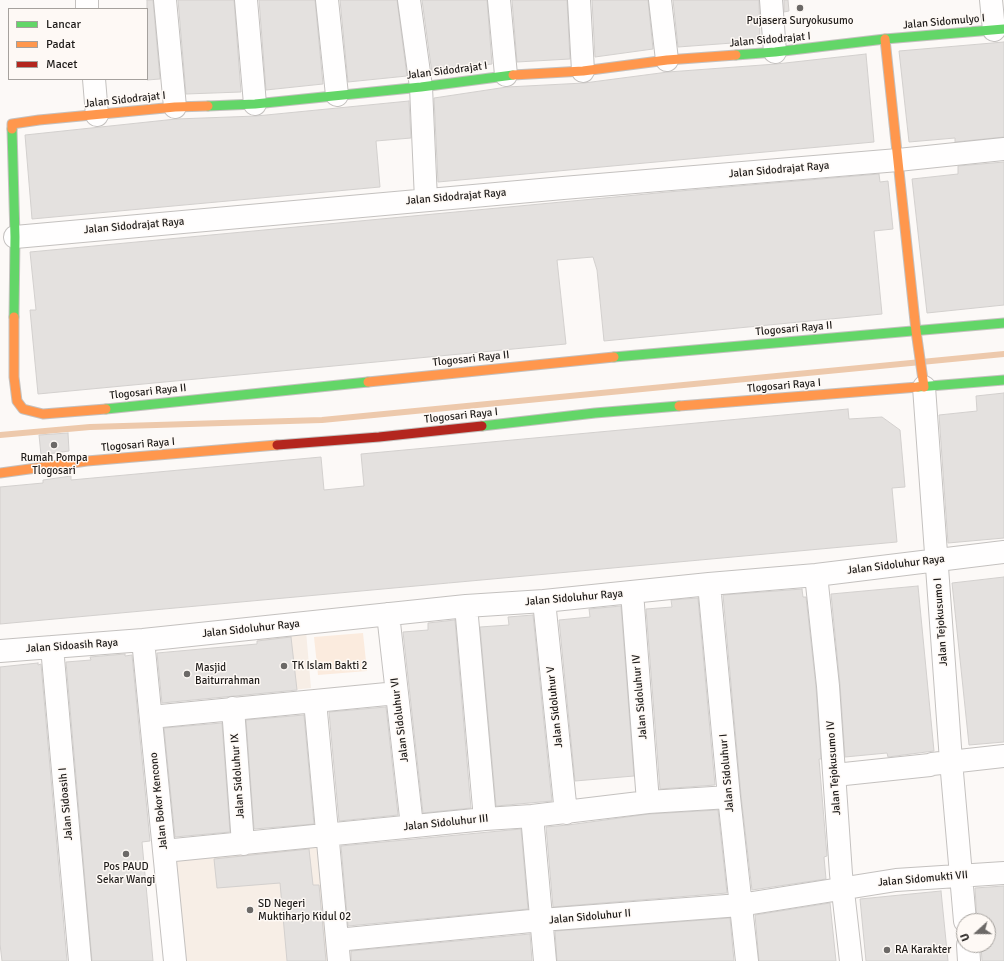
<!DOCTYPE html>
<html>
<head>
<meta charset="utf-8">
<style>
	body { margin:0 }
	#map { position:relative; width:1004px; height:961px; overflow:hidden; background:#fcf9f7; font-family:Signika,sans-serif }
	canvas { display:block }
	.legend { position:absolute; left:8px; top:8px; width:140px; height:72px; box-sizing:border-box; background:#fef9f5; border:1px solid #a5a19d; margin:0; padding:5px 7px; list-style:none; font-size:12px; color:#1f1c1a }
	.legend li { display:flex; align-items:center; gap:8px; height:20px }
	.legend b { width:20px; border:1px solid #a5a19d }
	.north { position:absolute; left:956px; top:913px; width:40px; height:40px; box-sizing:border-box; background:#fef9f5; border:1px solid #a5a19d; border-radius:50%; rotate:249deg; font-size:11px; font-weight:700; line-height:16px; text-align:center; color:#1f1c1a }
	.north::after { content:''; display:block; margin:auto; width:14px; height:18px; background:#6c6967; clip-path:polygon(50% 0,100% 100%,50% 72%,0 100%) }
</style>
</head>
<body>
<div id="map">
<canvas width="1004" height="961"></canvas>
<ul class="legend">
<li><b style="height:5px;background:#63d668"></b>Lancar</li>
<li><b style="height:5px;background:#ff974d"></b>Padat</li>
<li><b style="height:5px;background:#b3261e"></b>Macet</li>
</ul>
<div class="north">U</div>
</div>
<script>
const context = document.querySelector('canvas').getContext('2d');
context.lineJoin = 'round';
function fill(path, color) {
  context.fillStyle = color;
  context.fill(path, 'evenodd');
}
function poly(rows) {
  const path = new Path2D();
  for (const r of rows) {
    path.moveTo(r[0], r[1]);
    for (let i = 2; i < r.length; i += 2) path.lineTo(r[i], r[i + 1]);
  }
  return path;
}
function stroke(path, color, width, dash) {
  context.strokeStyle = color;
  context.lineWidth = width;
  context.lineCap = dash ? 'butt' : 'round';
  context.setLineDash(dash || []);
  context.stroke(path);
}
function label(font, color, halo, rows, align = 'center') {
  context.font = font + ' Signika,sans-serif';
  context.lineWidth = 3;
  context.setLineDash([]);
  context.textBaseline = 'middle';
  context.strokeStyle = halo;
  context.fillStyle = color;
  for (const [text, x, y, turn = 0] of rows) {
    context.save();
    context.translate(x, y);
    context.rotate((+turn || 0) * Math.PI / 180);
    context.textAlign = isNaN(turn) ? turn : align;
    if (halo) context.strokeText(text, 0, 0);
    context.fillText(text, 0, 0);
    context.restore();
  }
}
fill(poly([
	[306,631,311,688,263,693,257,637],
	[319,844,331,961,179,961,168,859]
]), '#f7eee6');
fill(poly([
	[363,633,367,671,318,675,314,637]
]), '#fbebde');
stroke(poly([
	[0,435,90,427,322,420,1004,354]
]), '#edc9ac', 6);
const building = poly([
	[147,0,153,0,160,79,147,80,147,0],
	[178,0,234,0,241,92,186,94,178,0],
	[259,0,315,0,323,84,266,90,259,0],
	[340,0,397,0,407,76,348,82,340,0],
	[422,0,487,0,492,64,432,73,422,0],
	[512,0,567,0,570,59,517,62,512,0],
	[592,0,648,0,653,49,595,57,592,0],
	[673,0,759,0,760,41,678,47,673,0],
	[784,0,788,0,789,11,784,12,784,0],
	[1004,42,1004,137,955,142,955,138,909,142,899,51,1004,42],
	[866,54,874,142,438,182,434,98,507,87,584,83,668,72,776,64,866,54],
	[409,101,411,138,376,141,380,187,32,219,25,135,176,119,256,116,409,101],
	[1004,162,1004,305,927,313,912,179,958,174,958,166,1004,162],
	[879,174,880,182,888,181,893,229,874,231,882,314,604,341,597,270,593,257,557,260,566,344,38,394,30,310,36,310,30,252,668,192,879,174],
	[1004,393,1004,538,948,543,939,415,977,411,976,396,1004,393],
	[848,409,849,419,882,417,900,430,905,487,892,488,897,542,0,624,0,487,43,483,43,480,71,476,71,480,321,457,324,490,364,486,361,454,848,409],
	[68,433,69,451,41,455,39,435,68,433],
	[1004,577,1004,742,969,745,952,583,1004,577],
	[918,586,934,751,888,757,887,753,845,757,840,685,831,594,918,586],
	[802,589,803,597,806,597,816,687,821,759,819,759,827,856,824,857,826,879,752,890,741,796,723,595,802,589],
	[698,598,715,785,660,789,646,609,672,607,671,600,698,598],
	[621,606,634,776,575,781,559,620,590,617,589,609,621,606],
	[533,615,552,801,496,806,480,627,509,625,508,617,533,615],
	[455,620,471,808,423,813,403,632,428,630,428,623,455,620],
	[291,637,297,690,162,703,157,653,257,644,257,641,291,637],
	[125,654,125,656,132,655,150,841,142,842,153,961,92,961,66,662,91,660,90,657,125,654],
	[38,663,38,665,41,664,67,961,2,961,0,944,0,667,38,663],
	[386,707,398,815,339,821,329,712,386,707],
	[304,715,314,824,254,829,246,720,304,715],
	[222,723,230,832,175,837,164,728,222,723],
	[718,810,727,893,553,907,546,827,568,825,649,814,718,810],
	[521,829,528,909,348,926,341,846,521,829],
	[309,849,313,885,319,885,326,961,287,961,280,883,217,888,214,859,309,849],
	[1004,886,1004,961,982,961,981,945,988,945,988,921,977,921,975,888,1004,886],
	[941,891,948,961,866,961,860,899,941,891],
	[830,903,836,961,759,961,755,915,830,903],
	[730,918,734,961,557,961,555,931,730,918],
	[530,934,532,961,351,961,351,951,530,934]
]);
fill(building, '#e4e1df');
stroke(building, '#d3d0ce', 1);
const street = poly([
	[87,0,87,9],
	[165,0,175,107],
	[246,0,255,104],
	[327,0,337,95],
	[409,0,421,87,426,200],
	[499,0,506,75],
	[579,0,583,71],
	[660,0,667,60],
	[771,0,775,52],
	[991,0,994,30],
	[94,79,97,115],
	[15,237,563,188,898,160,1004,149],
	[924,387,951,761,965,921],
	[816,575,828,686,841,874,851,961],
	[709,584,729,797,747,961],
	[632,592,648,802],
	[544,601,566,813],
	[466,606,485,819],
	[388,614,412,826],
	[143,640,175,961],
	[52,647,80,961],
	[0,651,143,640,466,606,544,601,709,584,816,575,1004,552],
	[315,701,339,961],
	[233,708,243,844],
	[151,717,397,693],
	[835,775,930,765,932,764,1004,756],
	[532,816,545,961],
	[164,851,485,819,532,816,648,802,729,797],
	[337,940,541,920,740,905,896,880,1004,873],
	[968,945,969,961]
]);
const fast = poly([
	[736,55,775,52,885,39,1004,29],
	[208,106,255,104,421,87,513,75],
	[12,129,15,237,14,317],
	[614,357,1004,323],
	[918,387,1004,380],
	[106,409,368,382],
	[482,426,595,413,679,406]
]);
const slow = poly([
	[885,39,916,331,924,387],
	[513,75,583,71,667,60,736,55],
	[12,129,12,124,39,120,175,107,208,106],
	[14,317,14,377,17,401,23,409,43,414,106,409],
	[368,382,614,357],
	[679,406,918,387],
	[0,473,87,461,277,445]
]);
const jam = poly([
	[277,445,379,437,482,426]
]);
stroke(street, '#c4c1bf', 24);
stroke(fast, '#c4c1bf', 11);
stroke(slow, '#c4c1bf', 11);
stroke(jam, '#c4c1bf', 11);
stroke(street, '#fffefe', 22);
stroke(fast, '#63d668', 9);
stroke(slow, '#ff974d', 9);
stroke(jam, '#b3261e', 9);
for (const [x, y, r, color] of [
	[800,8,4,"#6c6967"],
	[54,445,4,"#6c6967"],
	[284,666,4,"#6c6967"],
	[187,674,4,"#6c6967"],
	[126,854,4,"#6c6967"],
	[250,910,4,"#6c6967"],
	[887,950,4,"#6c6967"]
]) {
  const dot = new Path2D();
  dot.arc(x, y, r, 0, 2 * Math.PI);
  context.fillStyle = color;
  context.fill(dot);
  stroke(dot, '#fef9f5', 1.5);
}
label('11px', '#1f1c1a', '#fef9f5', [
	["Pujasera Suryokusumo",800,21,"center"],
	["Rumah Pompa",54,458,"center"],
	["Tlogosari",54,471,"center"],
	["TK Islam Bakti 2",292,666],
	["Masjid",195,668],
	["Baiturrahman",195,681],
	["Pos PAUD",126,867,"center"],
	["Sekar Wangi",126,880,"center"],
	["SD Negeri",258,904],
	["Muktiharjo Kidul 02",258,917],
	["RA Karakter",895,950]
], 'left');
label('11px', '#1f1c1a', '#fef9f5', [
	["Jalan Sidomulyo I",944,22,-5],
	["Jalan Sidodrajat I",770,40,-5],
	["Jalan Sidodrajat I",447,71,-7],
	["Jalan Sidodrajat I",125,100,-6],
	["Jalan Sidodrajat Raya",779,170,-5],
	["Jalan Sidodrajat Raya",456,197,-5],
	["Jalan Sidodrajat Raya",134,226,-5],
	["Tlogosari Raya II",794,329,-5],
	["Tlogosari Raya II",471,359,-6],
	["Tlogosari Raya I",784,386,-5],
	["Tlogosari Raya II",148,392,-6],
	["Tlogosari Raya I",461,416,-6],
	["Tlogosari Raya I",138,445,-5],
	["Jalan Sidoluhur Raya",896,565,-7],
	["Jalan Sidoluhur Raya",574,598,-5],
	["Jalan Tejokusumo I",941,622,-94],
	["Jalan Sidoluhur Raya",251,629,-6],
	["Jalan Sidoasih Raya",72,646,-4],
	["Jalan Sidoluhur IV",640,697,-95],
	["Jalan Sidoluhur V",555,707,-96],
	["Jalan Sidoluhur VI",400,720,-97],
	["Jalan Tejokusumo IV",834,768,-94],
	["Jalan Sidoluhur I",727,773,-95],
	["Jalan Sidoluhur IX",238,776,-94],
	["Jalan Bokor Kencono",159,801,-96],
	["Jalan Sidoasih I",66,804,-95],
	["Jalan Sidoluhur III",446,823,-6],
	["Jalan Sidomukti VII",923,879,-5],
	["Jalan Sidoluhur II",590,917,-5]
]);
</script>
</body>
</html>
